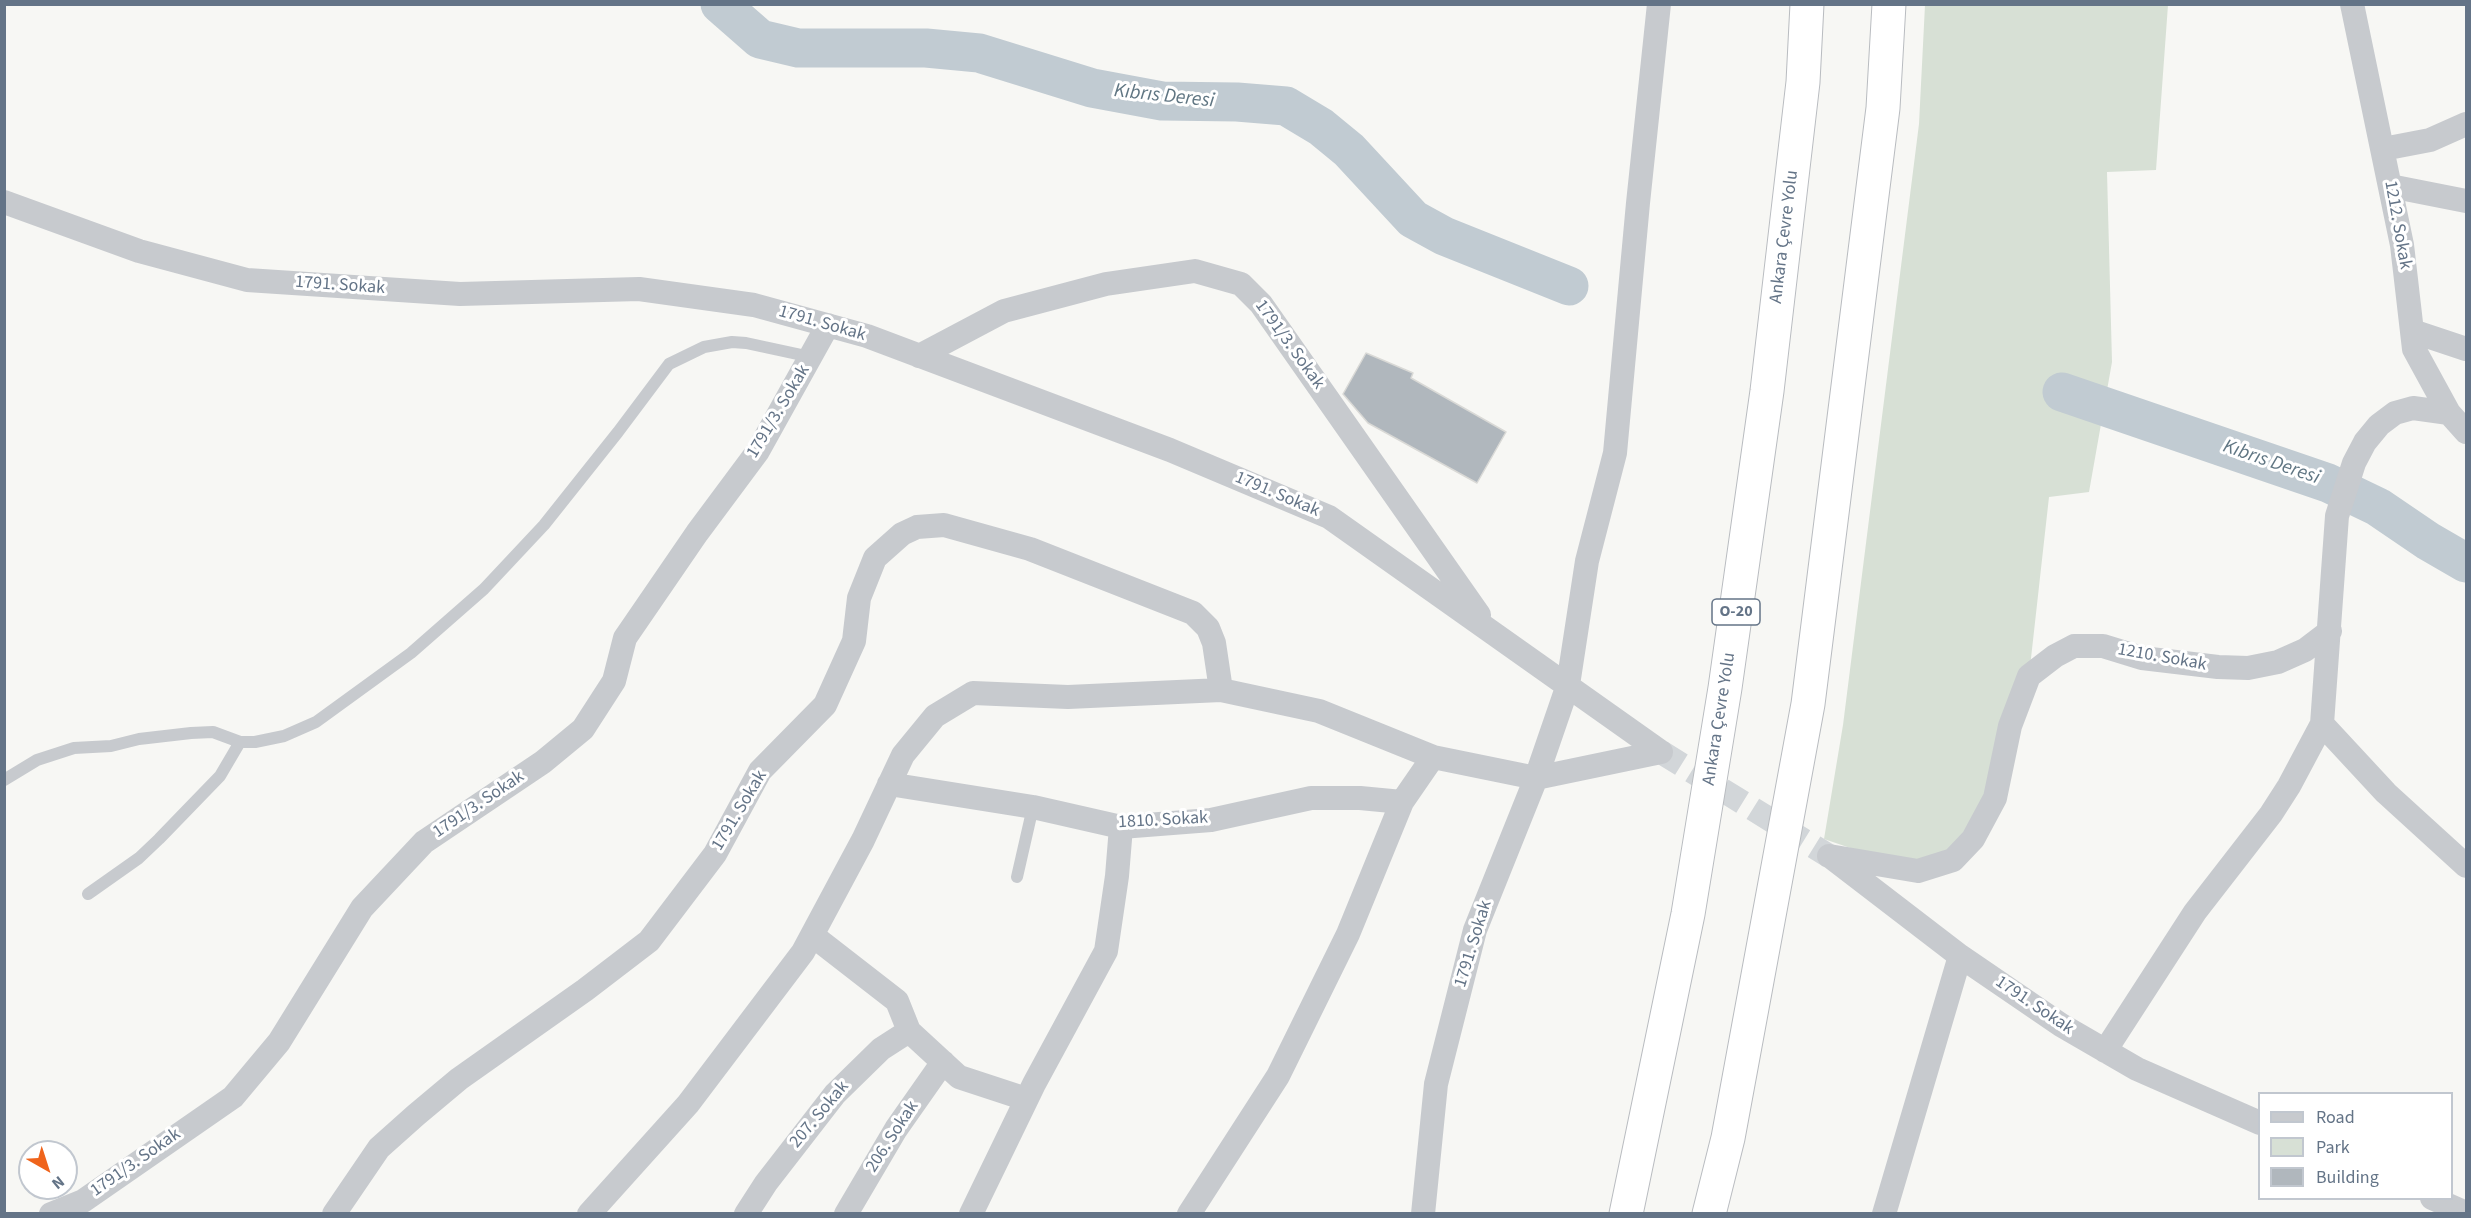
<!DOCTYPE html>
<html>
<head>
<meta charset="utf-8">
<style>
	body { margin:0 }
	#map { position:relative; width:2471px; height:1218px; overflow:hidden; background:#f7f7f4; font-family:"Source Sans 3",sans-serif }
	canvas { display:block }
	.frame { position:absolute; inset:0; border:6px solid #647487; pointer-events:none }
	.legend { position:absolute; left:2258px; top:1092px; width:195px; height:108px; box-sizing:border-box; background:#fff; border:2px solid #c1c7cf; margin:0; padding:8px 10px; list-style:none; font-size:18px; color:#647487 }
	.legend li { display:flex; align-items:center; gap:12px; height:30px }
	.legend b { width:30px; border:2px solid #c1c7cf }
	.north { position:absolute; left:18px; top:1140px; width:60px; height:60px; box-sizing:border-box; background:#fff; border:2px solid #c1c7cf; border-radius:50%; rotate:141deg; font-size:16px; font-weight:700; line-height:24px; text-align:center; color:#647487 }
	.north::after { content:''; display:block; margin:auto; width:21px; height:27px; background:#ef641c; clip-path:polygon(50% 0,100% 100%,50% 72%,0 100%) }
</style>
</head>
<body>
<div id="map">
<canvas width="2471" height="1218"></canvas>
<div class="frame"></div>
<ul class="legend">
<li><b style="height:8px;background:#c7cace"></b>Road</li>
<li><b style="height:16px;background:#d7e0d5"></b>Park</li>
<li><b style="height:16px;background:#b0b7bd"></b>Building</li>
</ul>
<div class="north">N</div>
</div>
<script>
const context = document.querySelector('canvas').getContext('2d');
context.lineJoin = 'round';
function fill(path, color) {
  context.fillStyle = color;
  context.fill(path, 'evenodd');
}
function poly(rows) {
  const path = new Path2D();
  for (const r of rows) {
    path.moveTo(r[0], r[1]);
    for (let i = 2; i < r.length; i += 2) path.lineTo(r[i], r[i + 1]);
  }
  return path;
}
function stroke(path, color, width, dash) {
  context.strokeStyle = color;
  context.lineWidth = width;
  context.lineCap = dash ? 'butt' : 'round';
  context.setLineDash(dash || []);
  context.stroke(path);
}
function label(font, color, halo, rows, align = 'center') {
  context.font = font + ' "Source Sans 3",sans-serif';
  context.lineWidth = 6;
  context.setLineDash([]);
  context.textBaseline = 'middle';
  context.strokeStyle = halo;
  context.fillStyle = color;
  for (const [text, x, y, turn = 0] of rows) {
    context.save();
    context.translate(x, y);
    context.rotate((+turn || 0) * Math.PI / 180);
    context.textAlign = isNaN(turn) ? turn : align;
    if (halo) context.strokeText(text, 0, 0);
    context.fillText(text, 0, 0);
    context.restore();
  }
}
fill(poly([
	[1925,5,2168,5,2156,170,2107,172,2112,362,2089,492,2049,497,2029,676,1973,839,1918,871,1824,839,1843,725,1919,124]
]), '#d7e0d5');
stroke(poly([
	[720,4,760,39,798,48,926,48,979,53,1092,88,1162,101,1237,102,1286,106,1321,127,1349,150,1413,219,1444,236,1569,286],
	[2062,392,2328,483,2378,507,2428,541,2466,563]
]), '#c1cbd2', 39);
const building = poly([
	[1366,353,1413,373,1411,378,1506,432,1477,483,1368,423,1343,394,1366,353]
]);
fill(building, '#b0b7bd');
stroke(building, '#d9d9d6', 1.5);
stroke(poly([
	[1661,752,1829,856]
]), '#d2d6d9', 24, [24, 12]);
const motorway = poly([
	[1626,1214,1688,914,1725,688,1767,391,1803,82,1807,4],
	[1709,1214,1728,1138,1808,704,1883,108,1889,4]
]);
stroke(motorway, '#b9bcc0', 35);
stroke(poly([
	[4,780,37,760,74,748,111,746,139,739,191,733,213,732,240,742,255,742,284,736,316,722,411,653,484,589,544,525,618,432,669,364,704,347,732,342,746,343,811,357],
	[1017,877,1033,807],
	[88,894,139,858,159,839,220,776,240,742]
]), '#c7cace', 12);
stroke(poly([
	[2352,4,2402,245,2414,349,2449,413,2466,432],
	[2383,149,2430,140,2466,124],
	[2390,186,2466,201],
	[4,202,139,251,247,280,460,294,639,289,754,305,867,336,1170,450,1329,517,1661,752],
	[2412,331,2466,349],
	[919,356,1004,311,1106,284,1195,271,1241,284,1261,304,1479,615],
	[2322,724,2386,793,2466,866],
	[889,784,1033,807,1121,827,1211,820,1311,798,1360,798,1402,802],
	[1829,856,1918,871,1953,860,1973,839,1995,798,2010,726,2029,676,2055,656,2074,646,2103,646,2142,658,2218,667,2248,668,2278,662,2305,650,2330,631],
	[1831,857,1960,956,2061,1025,2137,1069,2260,1123],
	[812,935,897,1001,909,1031,959,1077,1026,1099],
	[2105,1051,2195,912,2271,814,2289,786,2322,724,2337,516,2354,463,2365,442,2379,425,2395,413,2413,408,2449,413],
	[2432,1198,2466,1213],
	[51,1214,83,1201,233,1097,279,1042,362,908,424,842,543,762,583,729,614,681,625,638,697,533,758,451,828,325],
	[334,1214,379,1148,416,1115,459,1079,585,990,649,941,715,854,760,771,825,705,854,641,859,598,875,558,902,534,917,527,944,525,1030,549,1193,613,1208,628,1214,643,1221,690],
	[589,1214,688,1104,803,952,863,840,903,755,935,716,973,693,1068,697,1221,690,1319,711,1433,757,1536,778,1661,752],
	[746,1214,766,1183,835,1094,881,1049,909,1031],
	[846,1214,896,1129,943,1062],
	[971,1214,1034,1084,1106,951,1117,876,1121,827],
	[1189,1214,1278,1076,1348,934,1402,802,1433,757],
	[1423,1214,1436,1084,1475,930,1536,778,1568,685,1587,561,1615,453,1638,203,1659,4],
	[1884,1214,1960,956]
]), '#c7cace', 24);
stroke(motorway, '#fff', 33);
for (const [x, y, w] of [
	[1736,612,48]
]) {
  const box = new Path2D();
  box.roundRect(x - w / 2, y - 13, w, 26, 4.5);
  context.fillStyle = '#fff';
  context.fill(box);
  stroke(box, '#647487', 1.5);
}
label('bold 16px', '#647487', null, [
	["O-20",1736,612]
]);
label('18px', '#647487', '#fff', [
	["1212. Sokak",2397,225,80],
	["Ankara Çevre Yolu",1785,237,-83],
	["1791. Sokak",340,286,4],
	["1791. Sokak",822,324,16],
	["1791/3. Sokak",1289,345,54],
	["1791/3. Sokak",779,412,-59],
	["1791. Sokak",1277,495,23],
	["1210. Sokak",2162,658,10],
	["Ankara Çevre Yolu",1720,719,-81],
	["1791/3. Sokak",479,805,-34],
	["1791. Sokak",740,811,-59],
	["1810. Sokak",1163,821,-3],
	["1791. Sokak",1474,944,-73],
	["1791. Sokak",2034,1006,34],
	["207. Sokak",820,1115,-50],
	["206. Sokak",893,1137,-57],
	["1791/3. Sokak",136,1163,-35]
]);
label('italic 20px', '#607683', '#fff', [
	["Kıbrıs Deresi",1164,97,6],
	["Kıbrıs Deresi",2271,463,19]
]);
</script>
</body>
</html>
